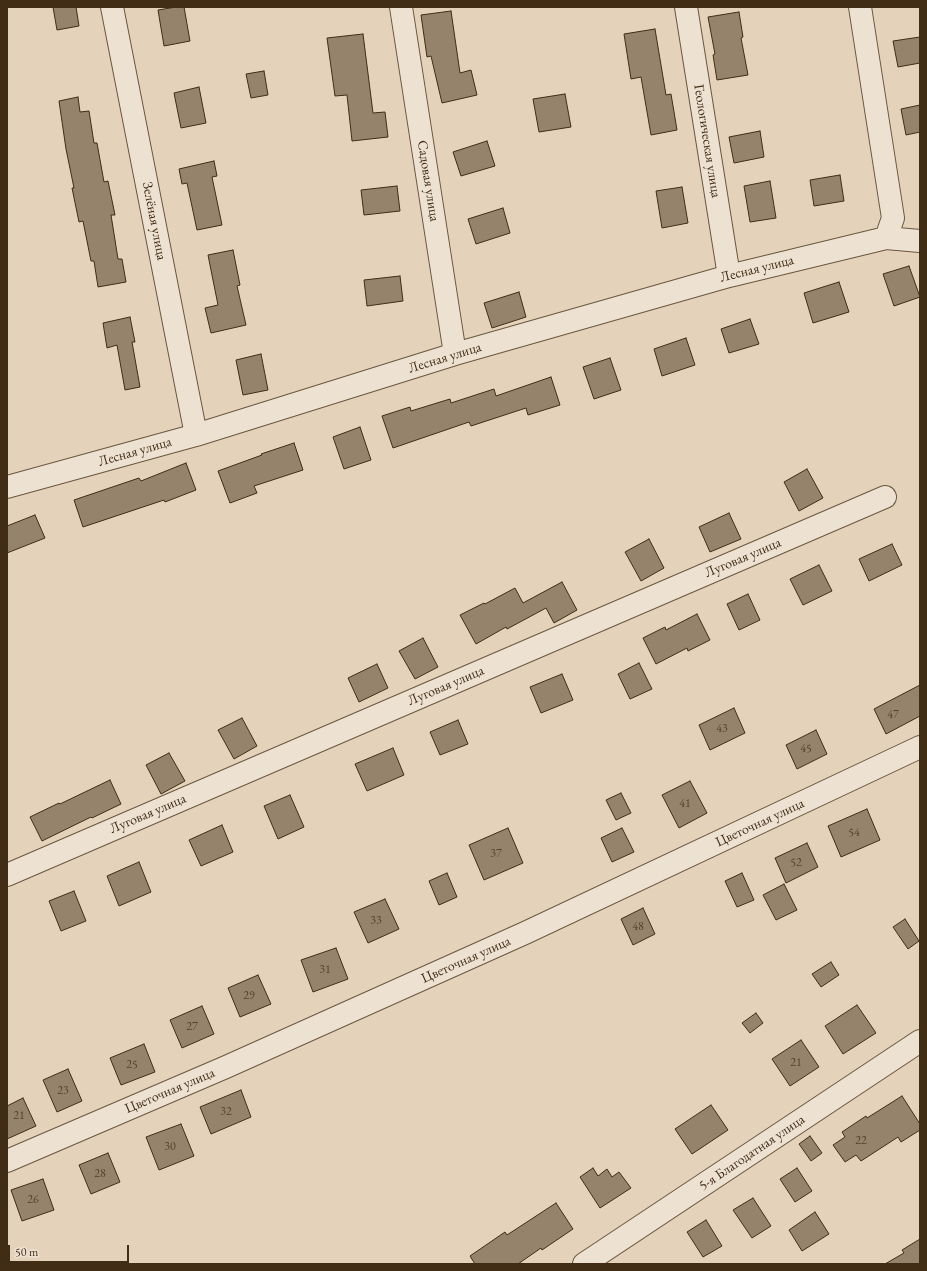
<!DOCTYPE html>
<html>
<head>
<meta charset="utf-8">
<style>
	body { margin:0 }
	#map { position:relative; width:927px; height:1271px; overflow:hidden; background:#e4d3ba; font-family:"EB Garamond",serif }
	canvas { display:block }
	.frame { position:absolute; inset:0; border:8px solid #412c15; pointer-events:none }
	.scale { position:absolute; left:8px; top:1245px; width:121px; height:18px; box-sizing:border-box; border:2px solid #412c15; border-top:0; padding-left:5px; font-size:12px; line-height:14px; white-space:nowrap; color:#412c15; -webkit-text-stroke:3px #ede2d2; paint-order:stroke }
</style>
</head>
<body>
<div id="map">
<canvas width="927" height="1271"></canvas>
<div class="frame"></div>
<div class="scale">50 m</div>
</div>
<script>
const context = document.querySelector('canvas').getContext('2d');
context.lineJoin = 'round';
function fill(path, color) {
  context.fillStyle = color;
  context.fill(path, 'evenodd');
}
function poly(rows) {
  const path = new Path2D();
  for (const r of rows) {
    path.moveTo(r[0], r[1]);
    for (let i = 2; i < r.length; i += 2) path.lineTo(r[i], r[i + 1]);
  }
  return path;
}
function stroke(path, color, width, dash) {
  context.strokeStyle = color;
  context.lineWidth = width;
  context.lineCap = dash ? 'butt' : 'round';
  context.setLineDash(dash || []);
  context.stroke(path);
}
function label(font, color, halo, rows, align = 'center') {
  context.font = font + ' "EB Garamond",serif';
  context.lineWidth = 3.5;
  context.setLineDash([]);
  context.textBaseline = 'middle';
  context.strokeStyle = halo;
  context.fillStyle = color;
  for (const [text, x, y, turn = 0] of rows) {
    context.save();
    context.translate(x, y);
    context.rotate((+turn || 0) * Math.PI / 180);
    context.textAlign = isNaN(turn) ? turn : align;
    if (halo) context.strokeText(text, 0, 0);
    context.fillText(text, 0, 0);
    context.restore();
  }
}
const building = poly([
	[53,7,76,7,79,26,57,30,53,7],
	[176,7,184,7,190,41,164,46,158,10,176,7],
	[451,11,460,73,471,70,477,95,442,103,431,56,427,57,421,15,451,11],
	[739,12,743,37,741,38,748,75,717,80,713,55,715,54,708,17,739,12],
	[655,29,666,95,671,94,677,130,651,135,641,77,631,79,624,34,655,29],
	[363,34,373,113,385,112,388,137,352,141,347,95,335,96,327,38,363,34],
	[920,37,920,63,898,67,893,41,920,37],
	[264,71,268,95,251,98,246,74,264,71],
	[199,87,206,123,181,128,174,93,199,87],
	[565,94,571,127,539,132,533,99,565,94],
	[78,97,80,112,89,111,94,143,97,143,104,182,108,181,115,215,111,215,118,259,122,259,126,282,98,287,94,261,91,261,83,221,79,222,72,188,74,188,66,149,59,101,78,97],
	[920,105,920,132,906,135,901,109,920,105],
	[760,131,764,157,734,163,729,137,760,131],
	[487,141,495,166,461,176,453,152,487,141],
	[214,161,217,176,212,177,222,225,197,230,187,183,182,184,179,169,214,161],
	[840,175,844,201,814,206,810,180,840,175],
	[770,181,776,218,750,222,744,186,770,181],
	[397,186,400,211,364,215,361,190,397,186],
	[682,187,688,223,662,228,656,191,682,187],
	[503,208,510,233,476,244,468,219,503,208],
	[233,250,240,285,237,286,246,325,211,333,205,308,218,305,208,255,233,250],
	[909,266,920,297,894,306,883,274,909,266],
	[400,276,403,301,367,306,364,280,400,276],
	[839,282,849,312,813,323,804,293,839,282],
	[519,292,526,317,492,328,484,303,519,292],
	[130,317,135,342,132,342,140,387,125,390,117,345,107,348,103,323,130,317],
	[750,319,759,344,729,353,721,329,750,319],
	[686,338,695,365,662,376,654,349,686,338],
	[261,354,268,390,243,395,236,360,261,354],
	[610,358,621,390,594,399,583,367,610,358],
	[551,377,560,405,528,415,526,408,471,426,469,422,393,448,382,416,410,407,411,411,450,399,451,403,494,389,496,396,551,377],
	[360,427,371,460,344,469,333,437,360,427],
	[294,443,303,470,254,486,257,493,230,503,218,471,262,455,261,454,294,443],
	[186,463,196,490,165,502,164,500,83,527,74,500,139,478,141,481,186,463],
	[807,469,823,498,799,511,784,482,807,469],
	[729,513,741,539,710,552,699,527,729,513],
	[35,515,45,538,7,553,7,526,35,515],
	[649,539,664,568,641,581,625,552,649,539],
	[892,544,902,565,869,581,859,559,892,544],
	[819,565,832,591,803,605,790,579,819,565],
	[562,582,577,610,554,623,546,608,507,629,506,627,476,644,460,615,484,603,485,604,515,588,523,603,562,582],
	[748,594,760,620,739,630,727,604,748,594],
	[697,614,710,640,688,651,687,648,656,664,643,638,665,627,666,630,697,614],
	[423,638,438,667,415,679,399,651,423,638],
	[639,663,652,689,630,699,618,674,639,663],
	[377,664,388,688,359,702,348,678,377,664],
	[562,674,573,700,541,713,530,687,562,674],
	[920,685,920,716,886,734,874,709,920,685],
	[734,708,745,733,710,750,699,725,734,708],
	[242,718,257,746,234,759,218,730,242,718],
	[458,720,468,744,440,755,430,732,458,720],
	[816,730,827,754,797,769,786,745,816,730],
	[393,748,404,775,367,791,355,764,393,748],
	[169,753,185,781,161,794,146,765,169,753],
	[110,780,121,804,92,818,91,817,42,841,30,817,59,803,60,804,110,780],
	[690,781,707,813,679,828,662,795,690,781],
	[621,793,631,813,616,820,606,800,621,793],
	[290,795,304,827,278,839,264,806,290,795],
	[867,809,880,840,841,857,828,826,867,809],
	[222,825,233,852,201,866,189,840,222,825],
	[508,828,523,863,484,880,469,845,508,828],
	[622,828,634,852,612,862,601,838,622,828],
	[807,843,818,867,786,883,775,858,807,843],
	[139,862,151,892,119,906,107,876,139,862],
	[447,873,457,897,439,905,429,881,447,873],
	[742,873,754,900,737,907,725,881,742,873],
	[784,884,797,910,776,920,763,895,784,884],
	[74,891,86,921,61,931,49,901,74,891],
	[385,899,399,929,368,943,354,912,385,899],
	[643,908,655,934,633,945,621,919,643,908],
	[905,919,919,941,908,949,893,927,905,919],
	[336,948,348,979,313,992,301,960,336,948],
	[831,962,839,975,821,987,812,974,831,962],
	[258,975,271,1004,240,1017,228,988,258,975],
	[857,1005,876,1033,843,1054,825,1026,857,1005],
	[202,1006,214,1034,182,1048,170,1020,202,1006],
	[756,1013,763,1023,750,1033,742,1023,756,1013],
	[801,1040,819,1067,790,1086,772,1059,801,1040],
	[144,1044,155,1072,121,1085,110,1058,144,1044],
	[68,1069,82,1101,57,1112,43,1080,68,1069],
	[241,1090,251,1117,211,1134,200,1107,241,1090],
	[902,1096,920,1124,920,1130,901,1142,898,1137,861,1161,856,1155,845,1162,833,1145,845,1137,842,1132,866,1116,867,1118,902,1096],
	[23,1098,36,1126,7,1139,7,1106,23,1098],
	[711,1105,728,1130,692,1154,675,1129,711,1105],
	[181,1124,194,1156,159,1170,146,1137,181,1124],
	[810,1136,822,1153,811,1161,799,1144,810,1136],
	[108,1153,120,1182,91,1194,79,1165,108,1153],
	[593,1168,598,1176,607,1169,612,1177,619,1172,631,1188,600,1208,580,1177,593,1168],
	[797,1168,812,1191,795,1202,780,1179,797,1168],
	[43,1179,54,1210,22,1221,11,1190,43,1179],
	[753,1198,771,1226,752,1238,733,1210,753,1198],
	[556,1203,573,1229,542,1250,541,1248,518,1264,475,1264,470,1256,505,1232,507,1235,556,1203],
	[815,1212,829,1234,802,1251,789,1230,815,1212],
	[706,1220,722,1246,703,1257,687,1232,706,1220],
	[920,1239,920,1264,885,1264,904,1253,902,1250,920,1239]
]);
fill(building, '#96836b');
stroke(building, '#412c15', 1);
const minor = poly([
	[112,7,196,435],
	[401,7,455,354],
	[686,7,729,276],
	[860,7,893,218,886,238],
	[7,487,196,435,455,354,729,276,886,238,920,241],
	[7,875,885,497],
	[7,1161,226,1067,525,933,920,747],
	[584,1264,920,1041]
]);
stroke(minor, '#6a563e', 24);
stroke(minor, '#ede2d2', 22);
label('12px', '#56422a', null, [
	["47",893,715],
	["43",722,729],
	["45",806,749],
	["41",685,804],
	["54",854,833],
	["37",496,854],
	["52",796,863],
	["33",376,921],
	["48",638,927],
	["31",325,970],
	["29",249,996],
	["27",192,1027],
	["21",796,1063],
	["25",132,1065],
	["23",63,1091],
	["32",226,1112],
	["21",19,1116],
	["22",861,1141],
	["30",170,1147],
	["28",100,1174],
	["26",33,1200]
]);
label('14px', '#412c15', '#ede2d2', [
	["Геологическая улица",707,141,81],
	["Садовая улица",428,181,81],
	["Зелёная улица",154,221,79],
	["Лесная улица",757,269,-14],
	["Лесная улица",445,358,-17],
	["Лесная улица",135,452,-16],
	["Луговая улица",743,558,-23],
	["Луговая улица",446,686,-23],
	["Луговая улица",148,814,-23],
	["Цветочная улица",760,823,-25],
	["Цветочная улица",466,960,-24],
	["Цветочная улица",170,1091,-23],
	["5-я Благодатная улица",752,1153,-34]
]);
</script>
</body>
</html>
